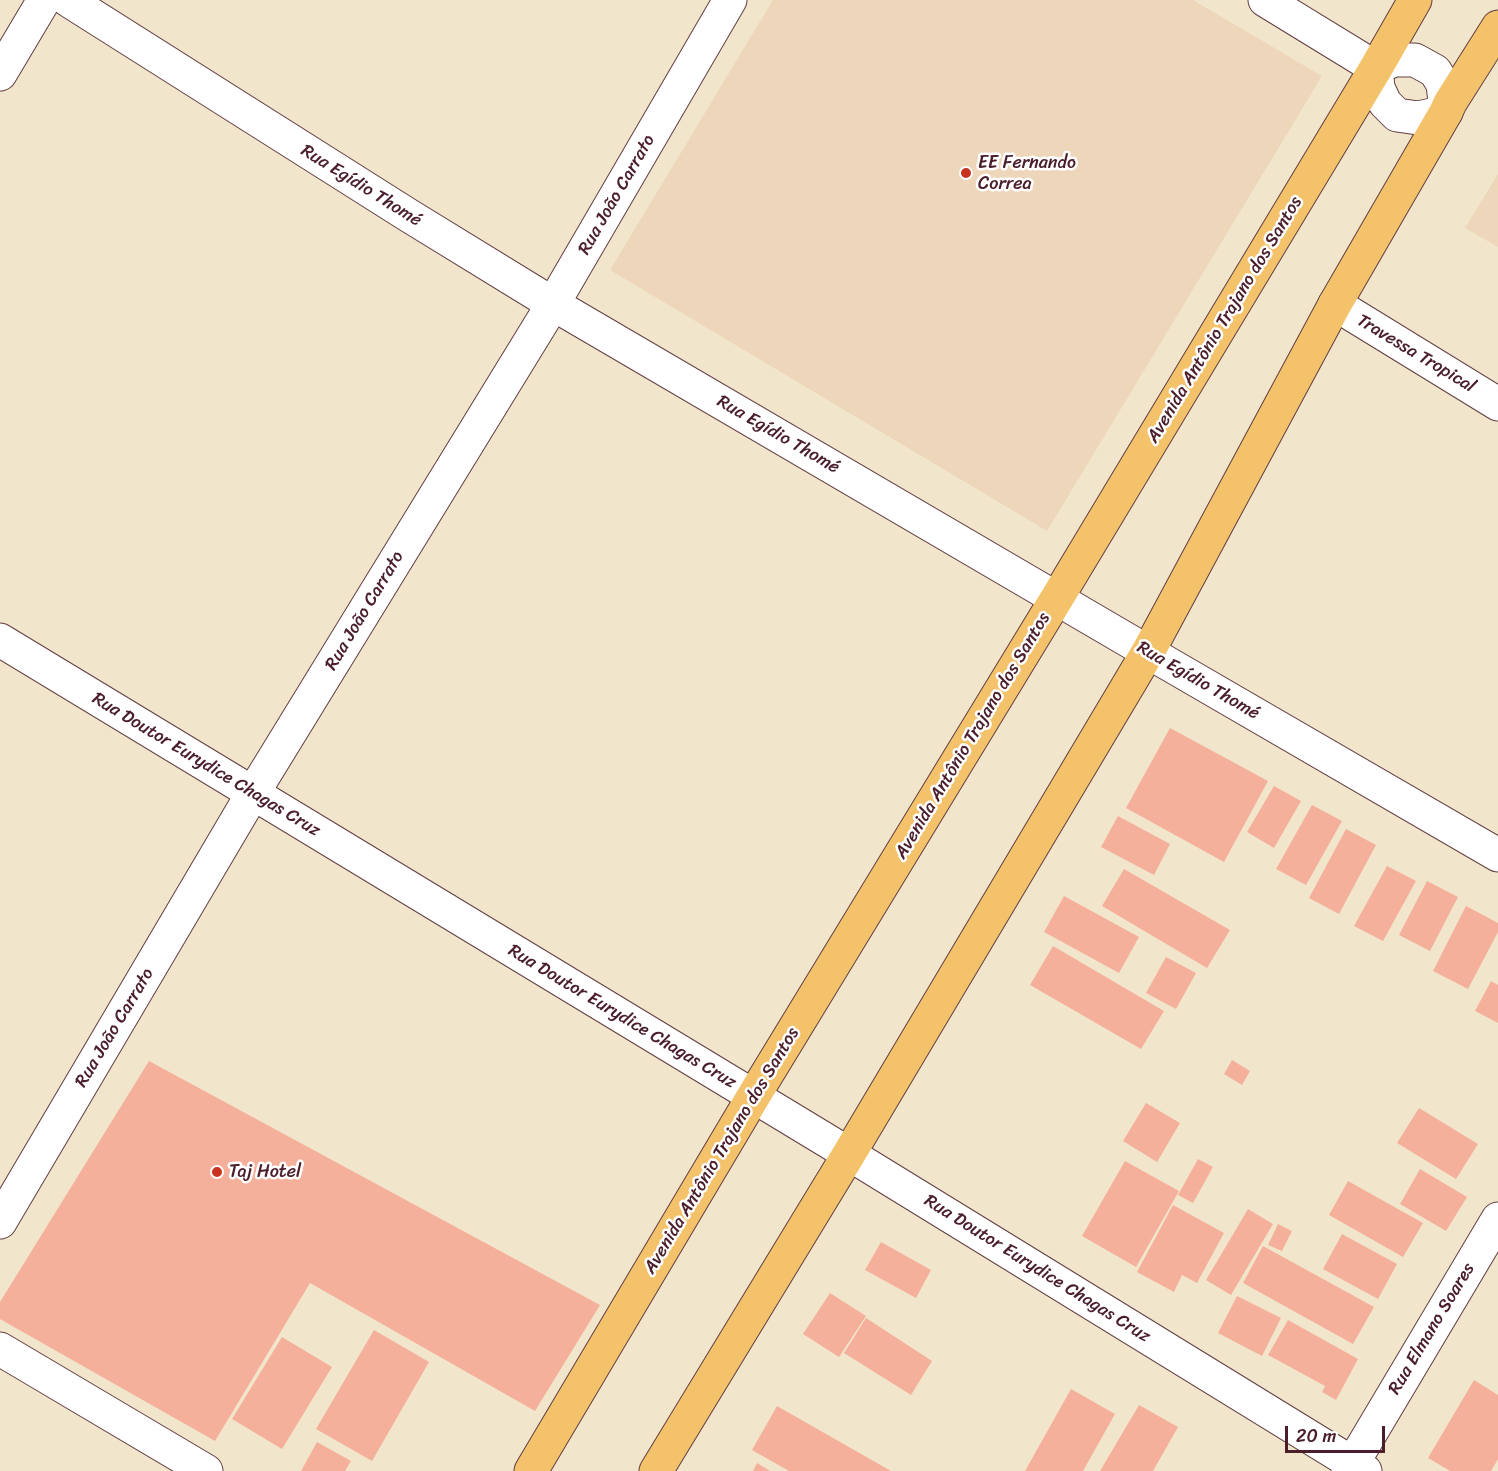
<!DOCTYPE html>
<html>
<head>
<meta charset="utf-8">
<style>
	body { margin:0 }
	#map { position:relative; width:1498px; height:1471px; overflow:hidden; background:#f1e6cb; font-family:Sriracha,sans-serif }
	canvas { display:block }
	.scale { position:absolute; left:1285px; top:1426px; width:100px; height:27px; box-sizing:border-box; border:3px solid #4a1f2b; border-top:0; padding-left:8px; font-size:18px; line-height:21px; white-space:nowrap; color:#4a1f2b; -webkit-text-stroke:4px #fff; paint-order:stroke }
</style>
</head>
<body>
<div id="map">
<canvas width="1498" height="1471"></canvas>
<div class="scale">20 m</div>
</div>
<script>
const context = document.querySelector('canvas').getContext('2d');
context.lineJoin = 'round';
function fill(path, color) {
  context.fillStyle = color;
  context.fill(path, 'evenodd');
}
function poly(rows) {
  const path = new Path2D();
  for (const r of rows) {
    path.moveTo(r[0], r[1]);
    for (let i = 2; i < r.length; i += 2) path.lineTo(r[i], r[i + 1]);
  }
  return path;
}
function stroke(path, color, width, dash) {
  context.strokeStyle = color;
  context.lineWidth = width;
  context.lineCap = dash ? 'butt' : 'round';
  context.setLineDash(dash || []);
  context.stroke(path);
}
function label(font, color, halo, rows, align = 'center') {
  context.font = font + ' Sriracha,sans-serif';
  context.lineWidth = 5;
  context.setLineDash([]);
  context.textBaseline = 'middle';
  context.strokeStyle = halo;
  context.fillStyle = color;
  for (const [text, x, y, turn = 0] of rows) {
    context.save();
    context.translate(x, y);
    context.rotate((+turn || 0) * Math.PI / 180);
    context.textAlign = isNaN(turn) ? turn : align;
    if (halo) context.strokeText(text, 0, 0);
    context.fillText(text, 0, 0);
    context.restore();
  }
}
fill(poly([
	[773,0,1193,0,1322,76,1047,531,610,270],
	[1498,174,1498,247,1465,228]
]), '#eed6bb');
fill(poly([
	[1170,728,1268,781,1224,862,1126,808],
	[1274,786,1301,801,1274,848,1247,832],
	[1312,805,1342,821,1306,885,1276,869],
	[1118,816,1170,844,1154,875,1101,847],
	[1346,829,1376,845,1339,914,1309,898],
	[1387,866,1416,881,1383,941,1354,926],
	[1124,869,1230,930,1207,968,1102,906],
	[1427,881,1458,897,1430,951,1399,935],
	[1064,896,1139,937,1119,973,1044,932],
	[1466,906,1498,923,1498,932,1468,989,1433,971],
	[1053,946,1164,1011,1141,1049,1030,985],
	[1166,957,1196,973,1176,1009,1146,993],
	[1491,981,1498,985,1498,1023,1475,1011],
	[1232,1060,1250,1071,1242,1085,1224,1074],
	[149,1061,600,1305,535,1411,310,1283,215,1441,0,1319,0,1302],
	[1146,1103,1180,1123,1157,1162,1123,1141],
	[1419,1108,1478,1144,1456,1179,1397,1143],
	[1198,1159,1213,1167,1193,1203,1178,1195],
	[1125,1161,1179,1191,1136,1267,1082,1236],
	[1420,1169,1467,1197,1446,1231,1400,1204],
	[1348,1181,1423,1223,1403,1257,1329,1215],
	[1173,1205,1224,1233,1197,1283,1182,1275,1174,1292,1137,1272],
	[1248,1209,1273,1224,1231,1295,1206,1280],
	[1278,1224,1292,1231,1282,1251,1268,1245],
	[1342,1234,1397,1264,1378,1299,1323,1269],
	[881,1242,931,1270,916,1298,865,1270],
	[1263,1246,1374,1307,1353,1344,1243,1283],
	[830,1293,866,1316,839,1357,803,1334],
	[1237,1296,1281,1318,1262,1356,1218,1333],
	[866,1318,932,1361,911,1395,844,1353],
	[1288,1320,1358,1359,1336,1400,1322,1392,1325,1386,1268,1355],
	[374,1330,429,1362,372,1461,316,1429],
	[282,1337,332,1367,282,1449,232,1419],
	[1474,1380,1498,1395,1498,1459,1491,1471,1450,1471,1428,1458],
	[1071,1389,1115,1414,1083,1471,1025,1471],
	[1139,1405,1178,1427,1153,1471,1100,1471],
	[777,1406,891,1471,789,1471,752,1450],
	[317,1442,351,1461,345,1471,301,1471],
	[757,1463,770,1471,753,1471]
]), '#f5b09b');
const minor = poly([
	[68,0,408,215,553,304,1148,652,1498,855],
	[1265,0,1376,68],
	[1394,60,1415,60,1435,71,1443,84,1446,112,1418,118,1397,115,1385,103,1378,88,1376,68,1394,60],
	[0,74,44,0],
	[1335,304,1498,404],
	[0,640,849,1154,1365,1471],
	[0,1222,253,793,553,304,730,0],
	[0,1349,206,1471],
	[1348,1471,1498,1219]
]);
const major = poly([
	[531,1471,753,1097,1057,598,1376,68,1415,0],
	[656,1471,849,1154,1148,652,1335,304,1446,112,1450,103,1498,27]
]);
stroke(minor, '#633d43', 35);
stroke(major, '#633d43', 35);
stroke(minor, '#fff', 33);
stroke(major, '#f3c26a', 33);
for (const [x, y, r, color] of [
	[966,173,6,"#c8321e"],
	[217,1172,6,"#c8321e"]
]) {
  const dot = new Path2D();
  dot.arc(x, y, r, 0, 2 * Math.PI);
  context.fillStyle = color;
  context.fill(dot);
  stroke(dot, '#fff', 2);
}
label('18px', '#4a1f2b', '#fff', [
	["EE Fernando",978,163],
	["Correa",978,184],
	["Taj Hotel",229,1172]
], 'left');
label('18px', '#4a1f2b', '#fff', [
	["Rua Egídio Thomé",361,186,32],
	["Rua João Carrato",617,195,-60],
	["Avenida Antônio Trajano dos Santos",1225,320,-59],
	["Travessa Tropical",1416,354,31],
	["Rua Egídio Thomé",778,435,30],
	["Rua João Carrato",365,611,-59],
	["Rua Egídio Thomé",1198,681,30],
	["Avenida Antônio Trajano dos Santos",973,736,-59],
	["Rua Doutor Eurydice Chagas Cruz",206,765,31],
	["Rua Doutor Eurydice Chagas Cruz",622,1017,31],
	["Rua João Carrato",115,1028,-59],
	["Avenida Antônio Trajano dos Santos",722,1151,-59],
	["Rua Doutor Eurydice Chagas Cruz",1037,1269,32],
	["Rua Elmano Soares",1432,1329,-59]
]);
</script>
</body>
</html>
